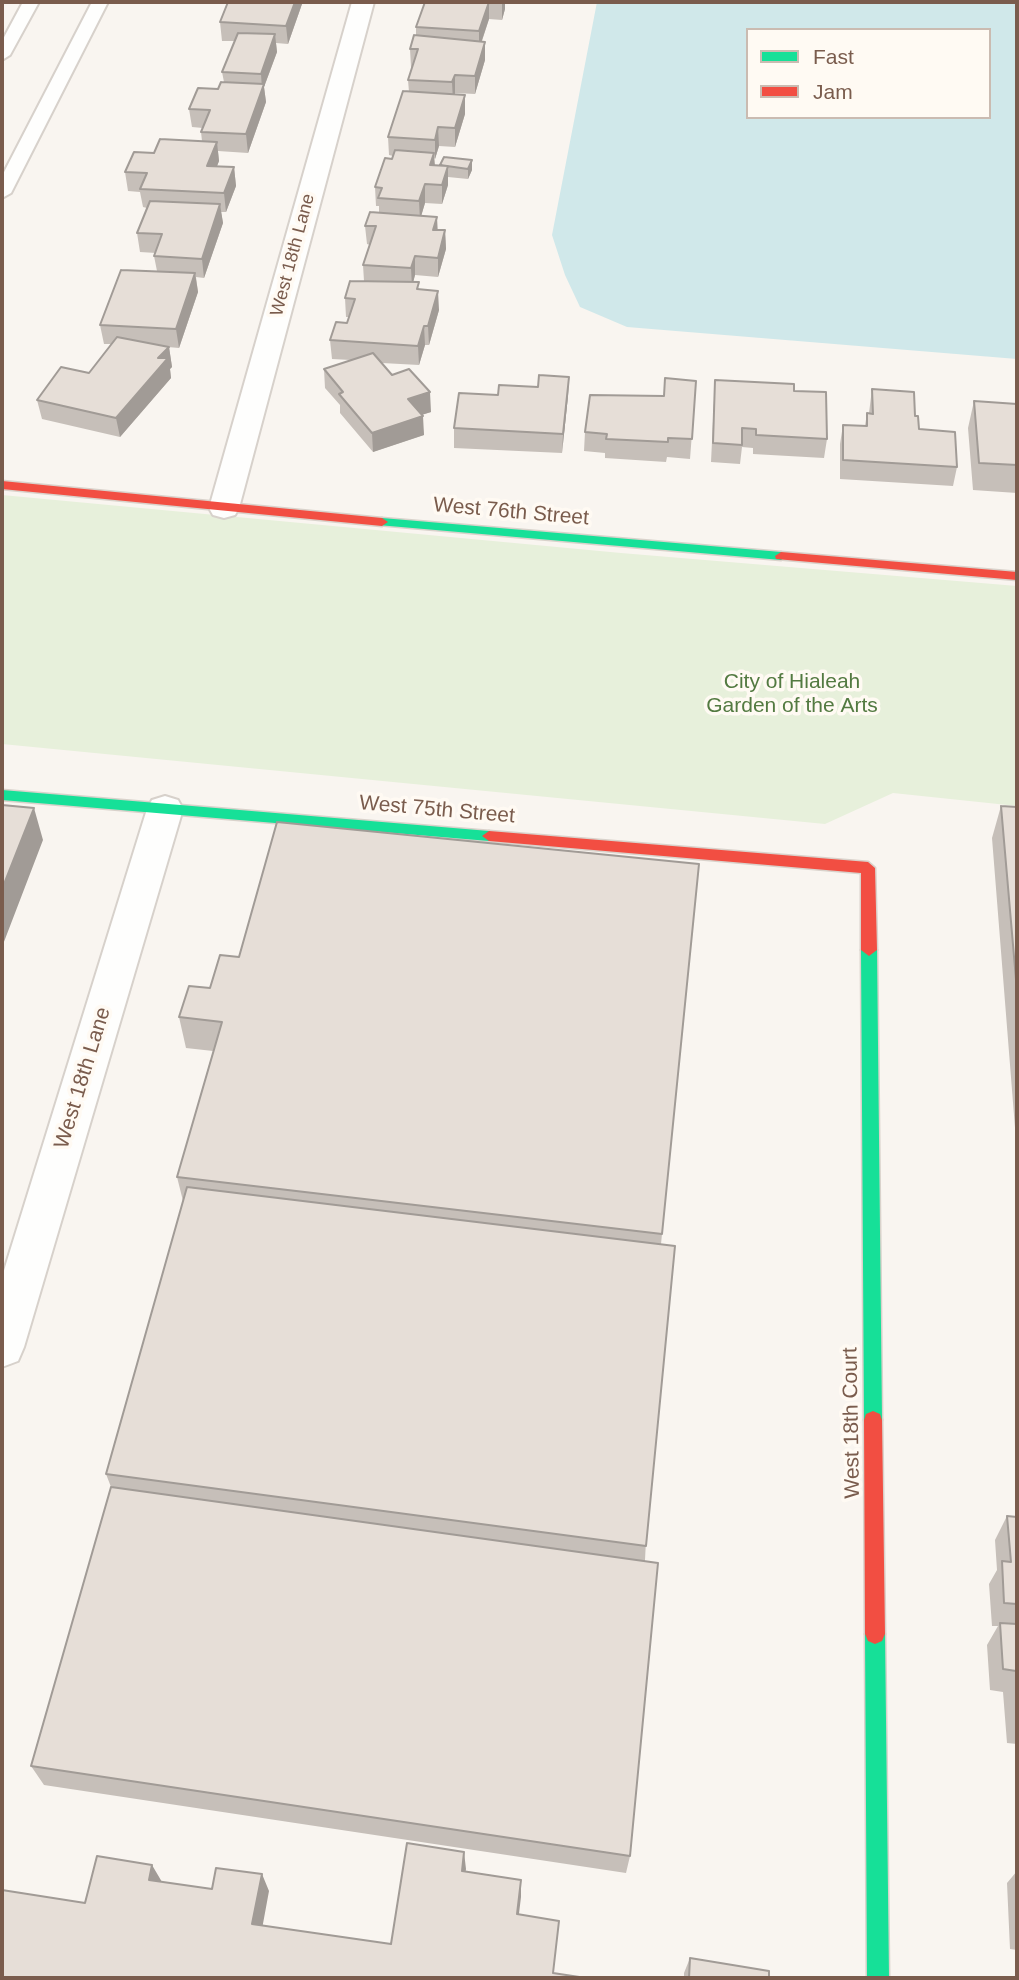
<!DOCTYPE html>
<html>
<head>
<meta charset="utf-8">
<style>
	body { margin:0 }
	#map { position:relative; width:1019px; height:1980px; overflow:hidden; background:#f9f5f0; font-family:Helvetica,sans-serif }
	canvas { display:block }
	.frame { position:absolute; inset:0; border:4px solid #7a5c4d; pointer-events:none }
	.legend { position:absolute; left:746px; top:28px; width:245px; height:91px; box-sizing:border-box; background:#fffaf3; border:2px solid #cabbb1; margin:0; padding:9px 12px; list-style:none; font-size:21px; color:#7a5c4d }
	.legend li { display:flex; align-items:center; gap:14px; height:35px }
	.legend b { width:35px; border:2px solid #cabbb1 }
</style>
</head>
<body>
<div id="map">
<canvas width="1019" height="1980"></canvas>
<div class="frame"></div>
<ul class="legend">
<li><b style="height:9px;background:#16e098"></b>Fast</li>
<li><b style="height:9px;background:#f24e42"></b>Jam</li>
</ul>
</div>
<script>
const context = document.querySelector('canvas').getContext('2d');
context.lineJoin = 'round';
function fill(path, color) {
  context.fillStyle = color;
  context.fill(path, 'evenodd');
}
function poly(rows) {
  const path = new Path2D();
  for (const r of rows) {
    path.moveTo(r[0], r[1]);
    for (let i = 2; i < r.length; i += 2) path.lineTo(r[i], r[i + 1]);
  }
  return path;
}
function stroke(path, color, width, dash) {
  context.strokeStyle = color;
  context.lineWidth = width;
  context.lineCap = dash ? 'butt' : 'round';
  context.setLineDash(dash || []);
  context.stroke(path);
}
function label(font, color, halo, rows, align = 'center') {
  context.font = font + ' Helvetica,sans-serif';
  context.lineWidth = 7;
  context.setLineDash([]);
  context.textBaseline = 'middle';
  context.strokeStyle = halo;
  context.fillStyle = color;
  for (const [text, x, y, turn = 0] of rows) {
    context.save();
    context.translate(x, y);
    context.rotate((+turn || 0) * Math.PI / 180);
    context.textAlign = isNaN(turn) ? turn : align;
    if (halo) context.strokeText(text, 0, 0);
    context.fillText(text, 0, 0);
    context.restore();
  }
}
fill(poly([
	[2,495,621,553,1017,586,1017,806,893,793,825,824,2,744]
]), '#e7f0db');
fill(poly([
	[597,2,1017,2,1017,359,627,327,580,307,565,275,552,235],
	[748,30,989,30,989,117,748,117]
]), '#d0e8ea');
const lane = poly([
	[23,2,39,2,10,55,2,60,2,41,23,2],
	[92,2,108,2,11,193,2,198,2,176,92,2]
]);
const street = poly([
	[352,2,374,2,239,508,235,515,224,518,213,515,209,508,352,2],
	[165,796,178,800,183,809,24,1347,18,1361,2,1367,2,1277,147,809,152,800,165,796]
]);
const fast = poly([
	[382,518,781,552,787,556,781,560,378,525,376,522,382,518],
	[2,790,489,831,496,836,489,841,2,800,2,790],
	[869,944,877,950,882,1420,880,1426,873,1429,866,1426,864,1420,861,950,869,944],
	[875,1624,882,1627,885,1634,889,1978,867,1978,865,1634,868,1627,875,1624]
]);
const jam = poly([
	[2,481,382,518,388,522,382,526,2,489,2,481],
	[781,552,1017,572,1017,580,776,559,775,556,781,552],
	[489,831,868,862,875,868,877,950,869,956,861,950,861,873,489,841,482,836,489,831],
	[873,1411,880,1414,882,1420,885,1634,882,1641,875,1644,868,1641,865,1634,864,1420,866,1414,873,1411]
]);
stroke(lane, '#d7d1cb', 4);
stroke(street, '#d7d1cb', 4);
stroke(fast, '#d9d2cb', 3);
stroke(jam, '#d9d2cb', 3);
fill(lane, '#fefefd');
fill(street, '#fefefd');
fill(fast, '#16e098');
fill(jam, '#f24e42');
fill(poly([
	[228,2,302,2,302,4,288,44,276,43,277,52,264,87,266,102,248,153,218,151,219,161,217,166,234,167,236,186,226,212,221,212,223,223,204,278,196,277,198,292,179,348,168,347,169,347,172,367,170,369,171,378,120,437,42,419,37,400,89,373,111,344,104,344,100,325,157,271,154,256,156,253,140,252,137,233,147,208,143,207,140,192,128,191,125,172,154,153,202,141,201,132,203,128,192,127,189,109,218,89,224,82,222,72,235,41,222,41,220,22],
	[425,2,505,2,505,9,502,20,489,19,482,41,485,60,475,94,455,93,455,95,465,95,465,114,455,147,439,146,435,159,434,158,435,165,440,165,472,160,472,170,468,179,448,177,448,185,442,204,425,203,421,216,437,217,437,230,445,230,446,249,438,277,415,275,413,282,439,310,429,345,425,345,419,365,382,363,392,375,431,412,421,415,424,435,373,452,340,413,340,405,325,388,324,369,351,360,332,359,330,340,347,323,349,317,346,317,345,298,364,281,363,265,370,245,367,244,365,226,379,213,379,206,376,206,375,187,393,156,389,155,388,137,409,92,408,80,412,67,411,67,410,49,416,35,416,27],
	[569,377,568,396,562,453,454,448,454,428,498,395,538,387],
	[715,380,794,391,827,439,824,458,753,454,753,448,742,447,740,464,711,462],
	[696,381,690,459,667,457,666,462,605,458,605,453,584,451,585,432],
	[872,389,915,416,919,429,957,467,953,486,840,479,840,444,843,425,865,426,867,413,869,413],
	[974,401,1017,404,1017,493,973,490,968,428],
	[1001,806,1017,807,1017,1153,992,838],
	[699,864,661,1244,630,1856,626,1873,44,1785,31,1766,111,1487,106,1474,183,1201,177,1177,213,1051,186,1048,179,1017,210,988,239,957],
	[1007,1516,1017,1517,1017,1744,1007,1743,1003,1692,990,1690,987,1645,998,1626,992,1626,989,1584,997,1570,995,1540],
	[1017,1871,1017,1950,1010,1949,1007,1883],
	[690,1958,769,1978,684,1978,684,1973]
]), '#c6bfb9');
fill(poly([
	[295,2,302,2,302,4,288,44,286,26],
	[489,2,489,19,479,49,479,31],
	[502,2,505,2,505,9,502,20],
	[275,34,277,52,264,87,266,102,248,153,246,134,262,89,261,74],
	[485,42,485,60,475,94,475,76],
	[455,75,455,93,453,101,452,82],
	[465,95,465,114,455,147,455,128],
	[438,127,439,146,435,159,435,140],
	[217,142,219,161,210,184,207,166],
	[434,153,435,171,430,165],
	[472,160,472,170,468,179,468,169],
	[448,166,448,185,442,204,442,185],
	[234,167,236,186,226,212,224,193],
	[425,184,425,203,420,220,419,201],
	[220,204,223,223,204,278,202,259],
	[437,217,438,236,433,230],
	[445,230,446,249,438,277,438,258],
	[415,256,415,275,412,287,411,268],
	[195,273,198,292,179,348,176,329],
	[438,291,439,310,429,345,428,326],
	[424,326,425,345,419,365,418,346],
	[169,347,172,367,170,369,171,378,120,437,116,418,158,358],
	[569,377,568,396,562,453,563,434],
	[430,392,431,412,409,419,408,399],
	[423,416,424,435,373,452,372,433],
	[34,808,43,840,2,947,2,889],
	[464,1852,466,1869,463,1888,462,1871],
	[152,1865,162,1882,149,1880],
	[262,1874,269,1891,260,1940,252,1924],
	[521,1880,521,1897,517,1930,517,1914]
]), '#a19b96');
const building = poly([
	[228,2,295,2,286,26,220,22,228,2],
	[425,2,489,2,479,31,416,27,425,2],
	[238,33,275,34,261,74,222,72,238,33],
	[414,35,485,42,475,76,455,75,452,82,408,80,418,49,410,49,414,35],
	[221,82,264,84,246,134,201,132,210,110,189,109,198,88,218,89,221,82],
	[403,91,465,95,455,128,438,127,435,140,388,137,403,91],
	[160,139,217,142,207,166,234,167,224,193,140,189,147,173,125,172,134,152,154,153,160,139],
	[395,150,434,153,430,165,448,166,442,185,425,184,419,201,378,198,382,188,375,187,385,158,392,159,395,150],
	[444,157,472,160,468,169,440,165,444,157],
	[150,201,220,204,202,259,154,256,162,234,137,233,150,201],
	[370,212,437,217,433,230,445,230,438,258,415,256,411,268,363,265,376,226,365,226,370,212],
	[121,270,195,273,176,329,100,325,121,270],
	[350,281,419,282,417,289,438,291,428,326,424,326,418,346,330,340,336,322,347,323,355,299,345,298,350,281],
	[117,337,169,347,158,358,168,358,116,418,37,400,61,367,89,373,117,337],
	[373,353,392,375,409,369,430,392,408,399,423,416,372,433,339,394,343,392,324,369,373,353],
	[539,375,569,377,563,434,454,428,459,393,498,395,499,385,538,387,539,375],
	[665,378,696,381,692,439,668,438,668,442,606,439,607,434,585,432,590,395,664,396,665,378],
	[715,380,794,384,794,391,826,392,827,439,756,435,756,429,742,428,742,445,713,443,715,380],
	[872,389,914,392,915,416,918,416,919,429,955,432,957,467,843,460,843,425,867,426,867,413,873,414,872,389],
	[974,401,1017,404,1017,465,979,463,974,401],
	[2,805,34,808,2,889,2,805],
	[1001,806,1017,807,1017,991,1001,806],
	[277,822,699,864,662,1234,177,1177,222,1022,179,1017,189,986,210,988,220,955,239,957,277,822],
	[187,1187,675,1246,646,1546,106,1474,187,1187],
	[111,1487,658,1563,630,1856,31,1766,111,1487],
	[1007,1516,1017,1517,1017,1604,1004,1603,1002,1561,1011,1562,1007,1516],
	[1000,1623,1017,1624,1017,1681,1016,1671,1003,1669,1000,1623],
	[407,1843,464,1852,462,1871,521,1880,517,1914,559,1921,553,1973,586,1978,2,1978,2,1890,85,1903,97,1856,152,1865,149,1880,212,1889,216,1868,262,1874,252,1924,391,1944,407,1843],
	[690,1958,769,1971,769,1978,689,1978,690,1958]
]);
fill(building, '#e6ded7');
stroke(building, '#a19b96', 2);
label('18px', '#7a5c4d', '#fffaf3', [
	["West 18th Lane",293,255,-75]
]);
label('21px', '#7a5c4d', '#fffaf3', [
	["West 76th Street",511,512,5],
	["West 75th Street",437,810,5],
	["West 18th Lane",83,1078,-73],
	["West 18th Court",852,1423,-91]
]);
label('21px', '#537a41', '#fffaf3', [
	["City of Hialeah",792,682],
	["Garden of the Arts",792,706]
]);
</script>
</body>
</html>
